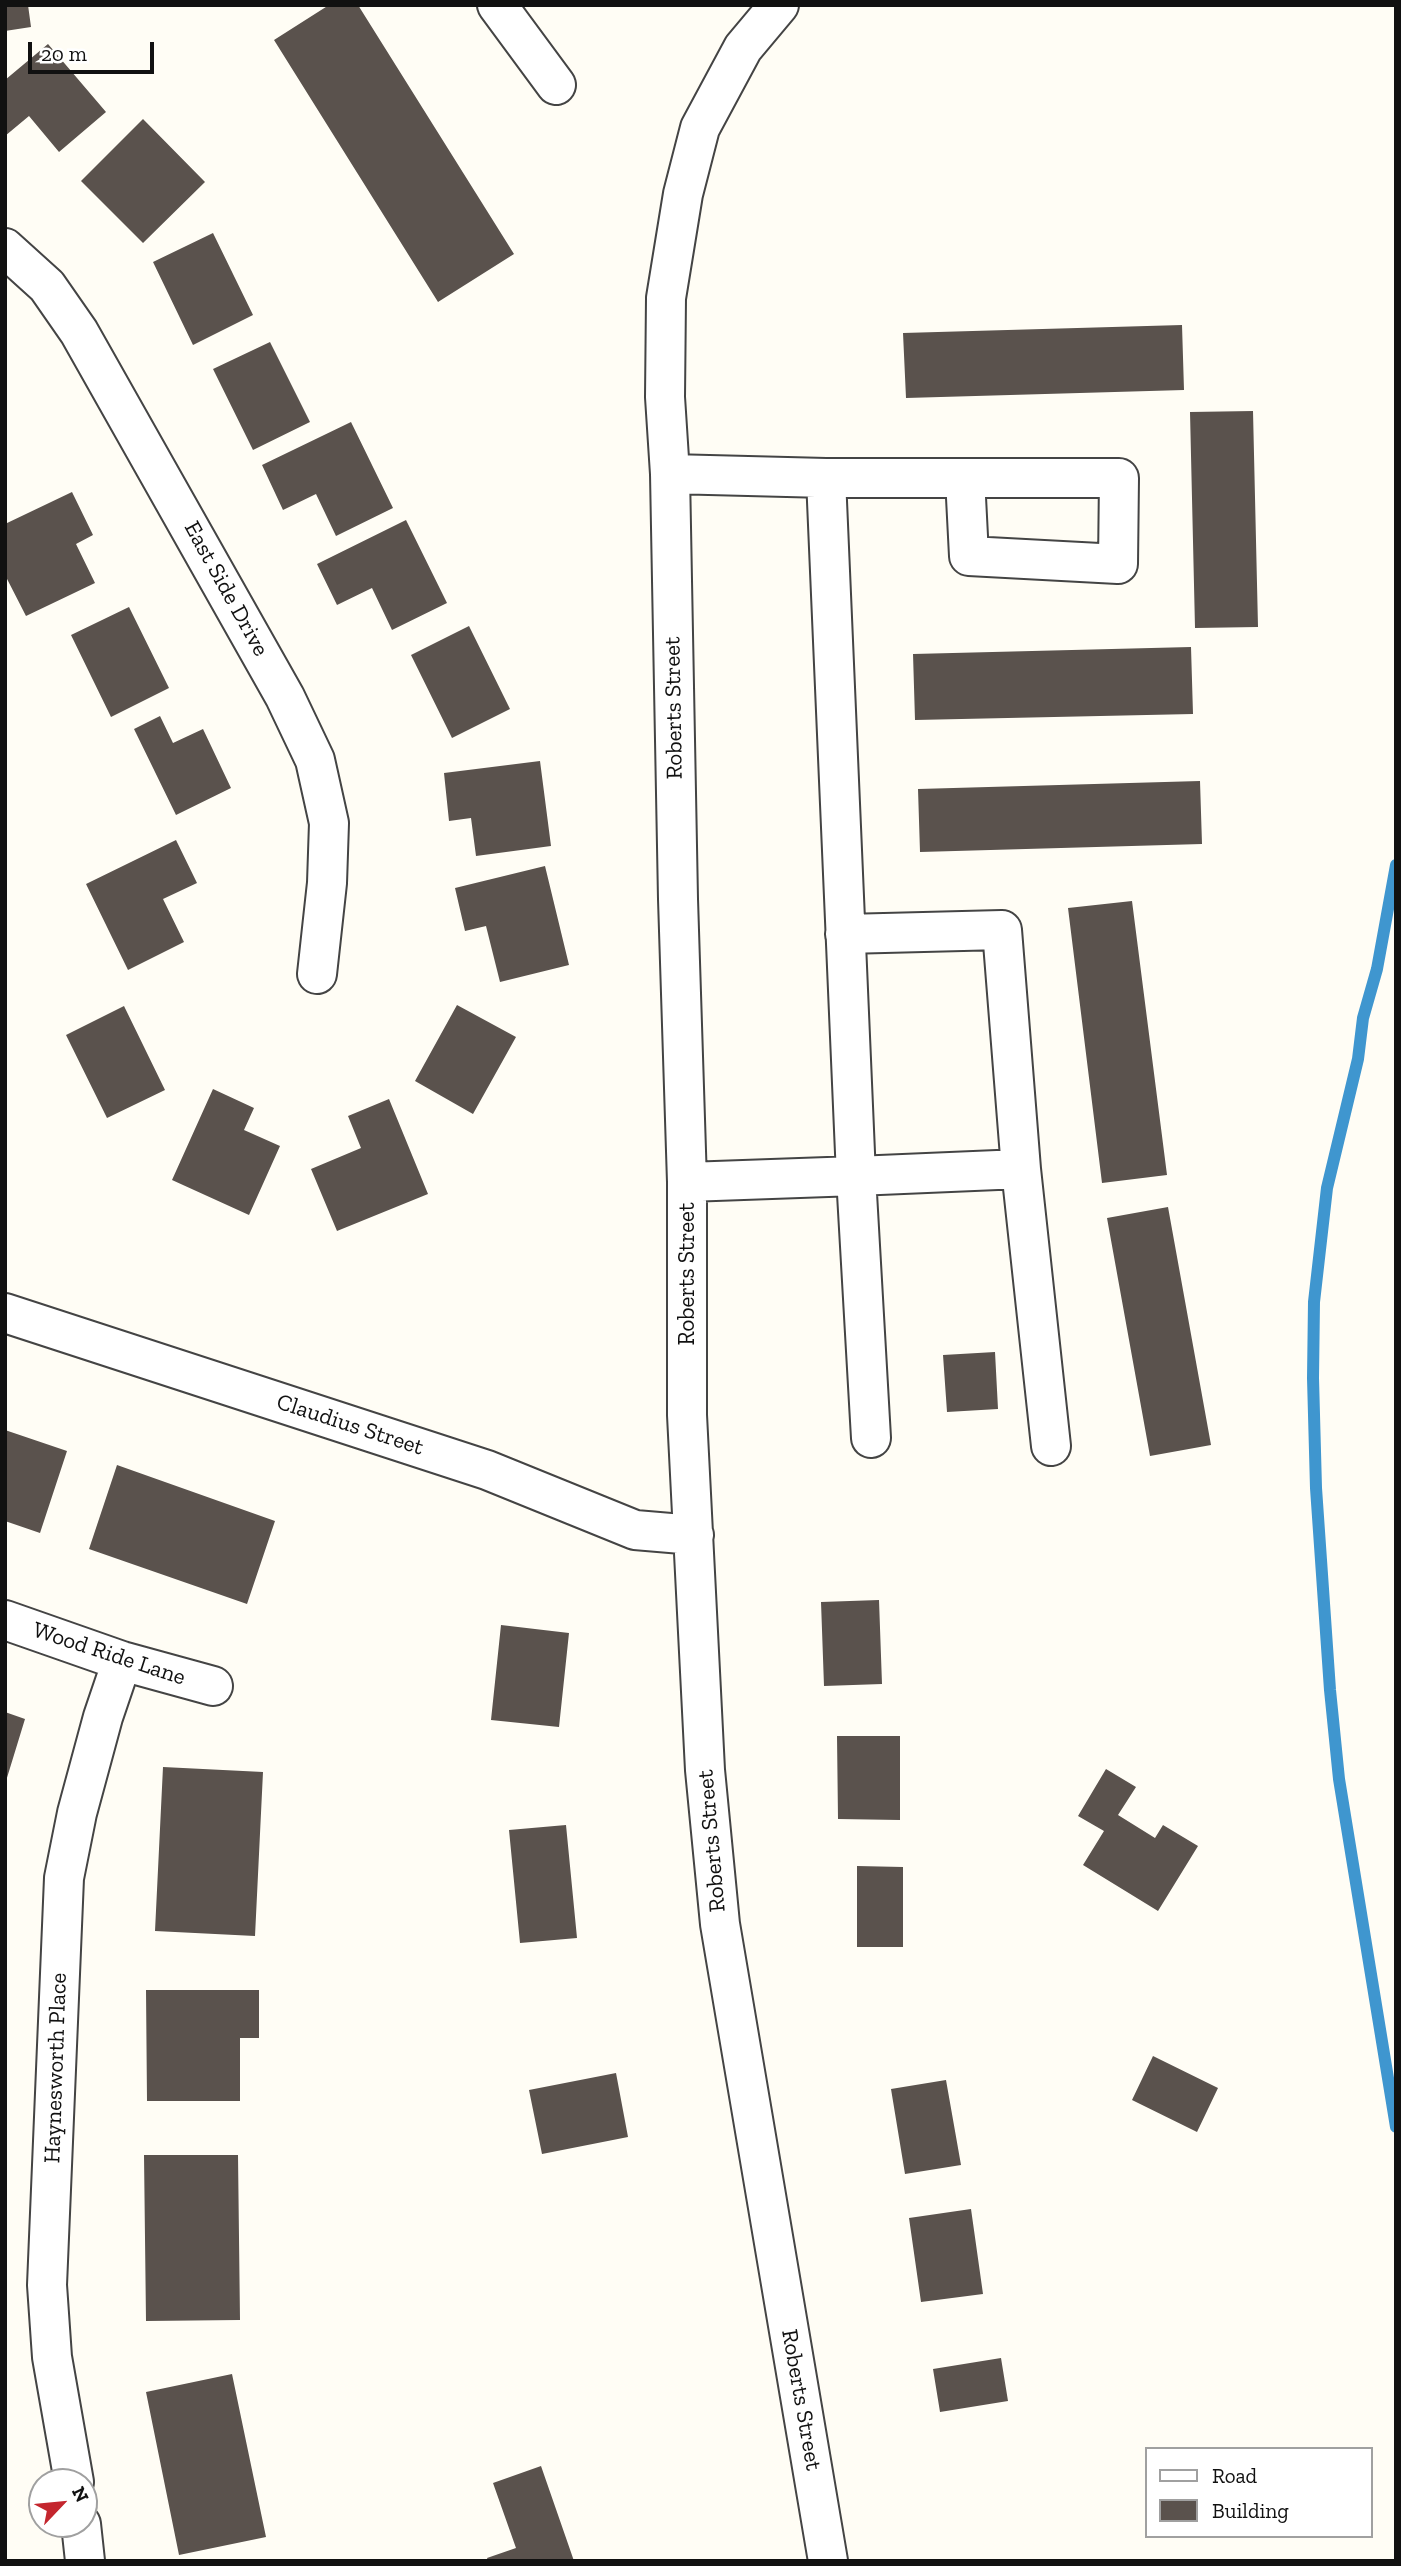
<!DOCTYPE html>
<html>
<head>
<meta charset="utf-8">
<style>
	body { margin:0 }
	#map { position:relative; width:1401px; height:2566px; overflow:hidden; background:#fffdf5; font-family:"Zilla Slab",serif }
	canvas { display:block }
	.frame { position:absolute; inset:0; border:7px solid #111; pointer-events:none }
	.legend { position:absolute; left:1145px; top:2447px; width:228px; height:91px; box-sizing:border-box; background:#fff; border:2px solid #a0a0a0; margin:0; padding:9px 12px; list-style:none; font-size:21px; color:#111 }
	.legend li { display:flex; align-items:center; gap:14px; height:35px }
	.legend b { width:35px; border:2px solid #a0a0a0 }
	.north { position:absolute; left:28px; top:2468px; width:70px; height:70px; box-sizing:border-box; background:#fff; border:2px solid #a0a0a0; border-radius:50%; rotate:64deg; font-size:19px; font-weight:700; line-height:28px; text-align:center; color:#111 }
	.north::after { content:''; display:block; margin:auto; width:24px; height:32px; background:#c4262e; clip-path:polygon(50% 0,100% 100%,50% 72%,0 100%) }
	.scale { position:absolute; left:28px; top:42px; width:126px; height:32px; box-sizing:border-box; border:4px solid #111; border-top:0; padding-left:9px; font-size:21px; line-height:24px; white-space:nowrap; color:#111; -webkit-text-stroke:5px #fff; paint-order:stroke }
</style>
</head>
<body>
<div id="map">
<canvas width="1401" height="2566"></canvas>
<div class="frame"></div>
<ul class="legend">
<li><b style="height:9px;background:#fff"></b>Road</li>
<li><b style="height:19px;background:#5a524d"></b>Building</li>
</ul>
<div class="north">N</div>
<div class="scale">20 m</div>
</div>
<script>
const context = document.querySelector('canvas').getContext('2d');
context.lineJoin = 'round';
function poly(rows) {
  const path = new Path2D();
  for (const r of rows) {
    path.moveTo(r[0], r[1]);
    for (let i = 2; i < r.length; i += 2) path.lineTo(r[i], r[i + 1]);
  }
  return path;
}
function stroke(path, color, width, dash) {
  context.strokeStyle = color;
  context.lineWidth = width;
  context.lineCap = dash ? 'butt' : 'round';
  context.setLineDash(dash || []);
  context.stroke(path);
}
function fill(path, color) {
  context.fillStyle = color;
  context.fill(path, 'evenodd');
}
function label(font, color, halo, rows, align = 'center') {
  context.font = font + ' "Zilla Slab",serif';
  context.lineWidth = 7;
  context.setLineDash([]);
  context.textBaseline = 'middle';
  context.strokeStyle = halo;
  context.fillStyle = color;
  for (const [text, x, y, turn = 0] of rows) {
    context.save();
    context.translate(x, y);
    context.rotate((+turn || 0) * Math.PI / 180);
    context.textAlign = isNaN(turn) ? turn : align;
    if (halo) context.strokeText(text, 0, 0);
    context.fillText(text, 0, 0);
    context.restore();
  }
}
stroke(poly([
	[1396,865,1377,969,1363,1018,1358,1059,1327,1188,1314,1302,1313,1378,1316,1488,1330,1690,1339,1779,1396,2127]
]), '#3f96cf', 12);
fill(poly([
	[5,5,28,5,31,27,5,31],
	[329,5,358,5,514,254,438,302,274,40],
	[48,44,106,112,59,152,29,116,5,136,5,80],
	[143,119,205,182,143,243,81,181],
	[213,233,253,315,193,345,153,262],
	[1182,325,1184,390,906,398,903,333],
	[270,342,310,422,253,450,213,369],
	[1253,411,1258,627,1195,628,1190,412],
	[351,422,393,508,336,536,316,494,283,510,262,465],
	[72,492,93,535,76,544,95,583,26,616,5,575,5,524],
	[406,520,447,603,392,630,372,588,337,605,317,564],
	[129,607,169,688,111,717,71,635],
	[469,626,510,709,452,738,411,655],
	[1191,647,1193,714,915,720,913,654],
	[160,716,173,743,203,729,231,788,176,815,134,729],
	[540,761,551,846,476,856,471,818,449,821,444,773],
	[1200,781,1202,844,920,852,918,789],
	[176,840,197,883,163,899,184,942,128,970,86,884],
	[545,866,569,965,500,982,486,926,465,931,455,888],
	[1132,901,1167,1175,1102,1183,1068,908],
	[457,1005,516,1037,473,1114,415,1081],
	[124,1006,165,1090,107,1118,66,1035],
	[213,1089,254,1108,244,1130,280,1146,249,1215,172,1180],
	[389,1099,428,1194,337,1231,311,1169,361,1148,348,1116],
	[1168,1207,1211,1445,1150,1456,1107,1218],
	[995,1352,998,1409,947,1412,943,1355],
	[5,1430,67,1451,40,1533,5,1521],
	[117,1465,275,1521,247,1604,89,1549],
	[879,1600,882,1684,824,1686,821,1602],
	[501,1625,569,1633,559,1727,491,1720],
	[5,1712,25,1719,6,1781,5,1781],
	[837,1736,900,1736,900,1820,838,1819],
	[163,1767,263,1772,255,1936,155,1931],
	[1106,1769,1136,1787,1118,1815,1155,1838,1163,1825,1198,1846,1158,1911,1083,1865,1104,1831,1078,1816],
	[566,1825,577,1938,520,1943,509,1830],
	[857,1866,903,1867,903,1947,857,1947],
	[146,1990,259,1990,259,2038,240,2038,240,2101,147,2101],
	[1153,2056,1218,2088,1197,2132,1132,2100],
	[616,2073,628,2137,542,2154,529,2090],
	[946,2080,961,2165,905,2174,891,2089],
	[144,2155,238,2155,240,2320,146,2321],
	[971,2209,983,2294,921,2302,909,2218],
	[1001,2358,1008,2401,940,2412,933,2369],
	[232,2374,266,2537,179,2555,146,2392],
	[541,2466,574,2561,488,2561,487,2558,516,2548,493,2483]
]), '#5a524d');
const minor = poly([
	[497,5,556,85],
	[779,5,743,48,700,128,683,194,666,298,665,397,670,474,678,899,687,1182,687,1415,705,1770,720,1924,828,2561],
	[5,248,47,286,79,332,285,697,315,760,329,823,327,883,317,974],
	[670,474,826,478],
	[845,934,1002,930,1021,1169],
	[687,1182,856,1176,826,478,1119,478,1118,564,969,556,965,478],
	[5,1313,487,1470,635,1530,694,1535],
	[871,1438,856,1176,1021,1169,1051,1446],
	[5,1620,122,1661,213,1686],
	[74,2482,52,2357,47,2285,64,1878,77,1813,103,1717,122,1661],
	[81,2524,85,2561]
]);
stroke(minor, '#444', 42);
stroke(minor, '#fff', 38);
label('23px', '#111', '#fff', [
	["East Side Drive",226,589,61],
	["Roberts Street",674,708,-91],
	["Roberts Street",687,1274,-90],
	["Claudius Street",350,1425,18],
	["Wood Ride Lane",109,1654,18],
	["Roberts Street",712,1841,-95],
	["Haynesworth Place",56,2068,-88],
	["Roberts Street",801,2400,80]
]);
</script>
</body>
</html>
